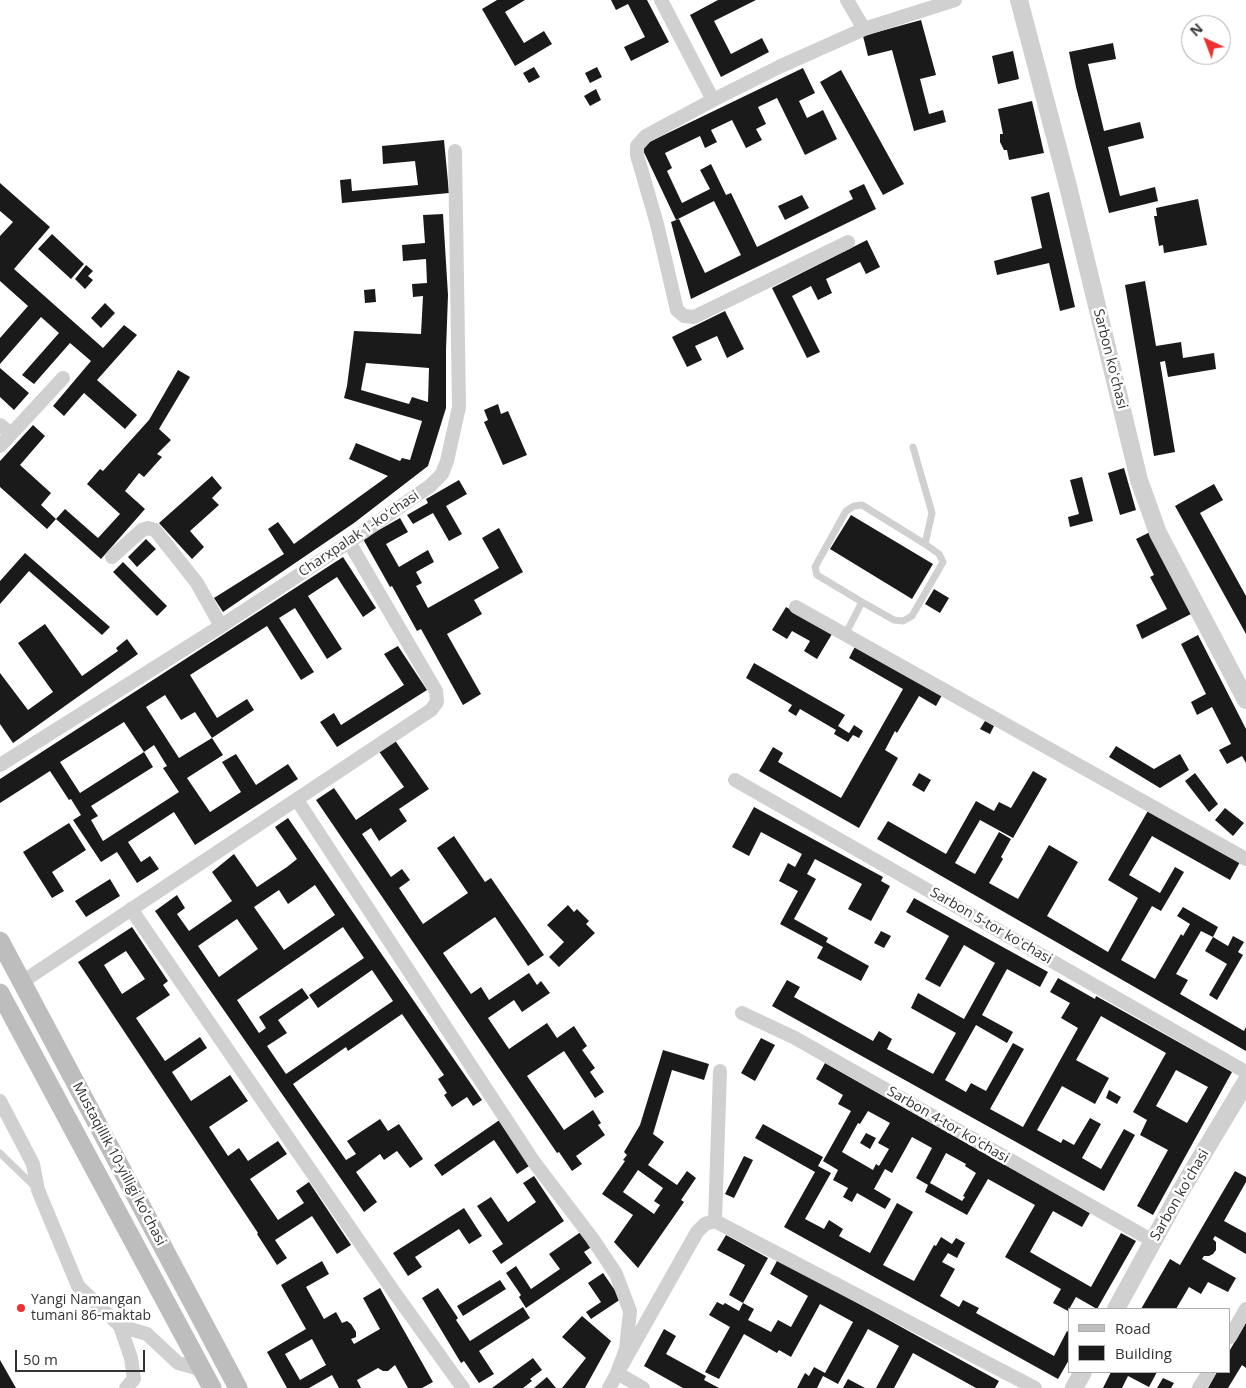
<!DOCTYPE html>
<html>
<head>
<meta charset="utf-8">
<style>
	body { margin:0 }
	#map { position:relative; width:1246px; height:1388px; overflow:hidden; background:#fff; font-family:"Open Sans",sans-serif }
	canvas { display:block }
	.legend { position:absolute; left:1068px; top:1308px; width:162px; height:65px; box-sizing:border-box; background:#fff; border:1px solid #adadad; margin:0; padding:6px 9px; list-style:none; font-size:15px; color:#333 }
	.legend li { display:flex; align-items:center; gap:10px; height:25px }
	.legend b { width:25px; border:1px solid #adadad }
	.north { position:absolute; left:1181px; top:15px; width:50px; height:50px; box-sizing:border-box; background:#fff; border:1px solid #adadad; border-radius:50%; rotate:317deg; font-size:14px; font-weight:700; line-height:20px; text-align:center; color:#333 }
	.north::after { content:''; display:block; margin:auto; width:18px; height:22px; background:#ee3130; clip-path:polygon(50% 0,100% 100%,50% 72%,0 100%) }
	.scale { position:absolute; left:15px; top:1350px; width:130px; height:22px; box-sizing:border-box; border:2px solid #333; border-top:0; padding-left:6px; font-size:15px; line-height:18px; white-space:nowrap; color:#333; -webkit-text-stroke:4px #fff; paint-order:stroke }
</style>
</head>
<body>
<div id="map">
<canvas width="1246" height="1388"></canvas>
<ul class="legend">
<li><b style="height:6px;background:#bdbdbd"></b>Road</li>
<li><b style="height:14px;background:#1a1a1a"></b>Building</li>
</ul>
<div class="north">N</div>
<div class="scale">50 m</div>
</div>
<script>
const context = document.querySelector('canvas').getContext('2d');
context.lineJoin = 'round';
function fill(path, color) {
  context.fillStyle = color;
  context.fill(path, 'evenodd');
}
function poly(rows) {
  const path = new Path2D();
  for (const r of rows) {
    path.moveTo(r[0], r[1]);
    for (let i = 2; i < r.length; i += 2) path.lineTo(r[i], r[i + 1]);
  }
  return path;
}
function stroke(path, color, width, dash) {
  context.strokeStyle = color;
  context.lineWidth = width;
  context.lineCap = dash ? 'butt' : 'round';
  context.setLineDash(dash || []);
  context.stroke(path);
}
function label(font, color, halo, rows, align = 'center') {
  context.font = font + ' "Open Sans",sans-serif';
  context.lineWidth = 5;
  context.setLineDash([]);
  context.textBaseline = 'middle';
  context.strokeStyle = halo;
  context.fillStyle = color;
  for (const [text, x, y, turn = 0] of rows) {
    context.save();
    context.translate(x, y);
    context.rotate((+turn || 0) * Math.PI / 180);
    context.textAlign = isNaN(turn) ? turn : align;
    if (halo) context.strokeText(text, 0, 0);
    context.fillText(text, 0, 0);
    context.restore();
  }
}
fill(poly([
	[497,0,525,0,505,12,524,43,544,31,552,44,515,66,482,9],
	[611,0,647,0,669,42,631,61,624,47,645,37,628,4,616,10],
	[718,0,756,0,714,21,731,54,762,38,769,52,721,77,690,15],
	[921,20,936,75,920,79,929,114,943,110,946,122,914,131,892,50,868,56,863,36],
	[1113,43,1116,59,1088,64,1104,131,1140,122,1144,138,1108,147,1120,196,1155,187,1158,201,1109,213,1076,87,1069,52],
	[1013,51,1019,79,998,84,992,56],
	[534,67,540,77,529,83,523,73],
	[597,67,602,77,590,83,585,73],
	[803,68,815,93,799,101,807,118,823,110,837,139,805,155,777,98,758,107,766,124,756,129,762,140,746,148,732,120,711,130,717,142,705,148,700,136,665,153,672,168,667,171,682,203,710,189,700,170,711,164,726,195,731,193,757,247,853,199,849,191,864,184,876,209,691,299,671,222,679,219,705,273,741,255,714,201,676,220,641,146],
	[841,70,904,184,883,195,820,82],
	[596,89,601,100,590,106,584,96],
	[1032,101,1044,153,1009,160,1007,150,1004,150,1000,142,1000,134,1003,134,998,109],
	[444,140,449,193,342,203,340,180,351,179,352,191,418,185,415,161,383,164,382,146],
	[0,183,50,227,14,269,103,348,124,325,137,335,97,380,137,415,125,429,84,393,64,416,53,406,91,361,70,343,34,384,22,375,59,333,41,317,0,364,0,338,28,306,0,281,0,236,13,222,0,211],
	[1049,192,1075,307,1060,311,1049,263,997,275,994,261,1042,248,1031,197],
	[802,195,809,208,785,220,778,206],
	[1198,199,1207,245,1164,253,1163,245,1159,246,1154,216,1157,216,1156,208],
	[443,214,448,295,446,350,446,408,428,466,354,523,223,612,214,598,284,554,268,529,278,522,294,544,388,476,349,459,356,443,400,461,402,458,410,460,422,421,344,398,347,386,354,331,421,334,423,296,413,297,412,284,427,283,426,259,403,261,402,245,425,243,423,215],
	[366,363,429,368,428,402,412,397,409,404,361,390],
	[52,234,84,264,71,279,38,249],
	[867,240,880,267,866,274,860,262,826,279,832,293,818,300,811,286,792,296,820,352,807,358,772,288],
	[86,265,93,271,88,276,93,280,85,289,75,279],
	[1145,281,1156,346,1181,342,1183,358,1214,353,1216,369,1168,377,1165,361,1160,362,1175,452,1154,456,1125,285],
	[375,289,376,302,365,303,364,290],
	[105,303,115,313,101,328,91,318],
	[725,311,744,349,727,358,717,336,695,346,702,360,687,367,672,337],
	[0,368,29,393,14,410,0,397],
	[178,370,190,377,159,429,171,440,157,454,162,457,144,477,139,473,125,491,145,509,101,559,56,519,65,509,98,538,120,514,87,484,100,469,103,471,149,420],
	[498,404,501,414,508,411,527,455,503,465,484,422,488,420,484,410],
	[33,425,45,436,20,465,51,493,41,505,56,519,47,529,0,487,0,461],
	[1124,468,1136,510,1120,515,1108,473],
	[212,476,222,488,212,498,219,505,190,531,204,547,192,559,159,523],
	[1082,477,1093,521,1070,527,1068,517,1079,514,1070,480],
	[459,480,467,494,446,506,462,534,449,541,433,513,413,524,407,515,428,503,426,499],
	[1214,484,1223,500,1200,513,1246,596,1246,634,1175,506],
	[851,515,933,564,912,599,830,549],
	[400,518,408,532,386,544,399,567,428,550,434,562,416,572,422,583,416,586,428,608,499,568,482,538,499,528,523,572,474,600,482,614,447,634,481,694,463,705,421,629,417,631,392,586,390,587,363,539],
	[1150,532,1191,614,1142,639,1136,625,1167,609,1150,577,1154,575,1136,539],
	[146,539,156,549,137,567,128,557],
	[25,553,110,627,102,635,29,571,0,604,0,581],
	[343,557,376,608,363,617,337,577,308,596,342,649,327,659,295,608,279,618,314,672,301,680,267,626,190,675,217,718,247,699,254,710,212,738,195,712,181,720,165,695,146,707,179,758,212,738,223,755,187,778,210,812,241,792,222,762,236,754,256,785,288,764,298,779,195,845,174,812,128,842,141,862,150,856,159,869,137,883,117,852,101,862,73,820,81,815,71,799,69,800,50,771,0,803,0,779],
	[124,722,144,752,154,745,167,766,163,768,179,792,103,841,91,820,98,816,91,806,153,767,144,752,80,793,60,762],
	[123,562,167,606,157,616,113,572],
	[934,589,949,598,940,613,925,604],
	[786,607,832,634,817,659,804,651,810,641,792,631,787,639,772,630],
	[45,624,82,676,118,651,116,648,127,639,138,654,13,743,0,724,0,673,28,710,53,692,18,643],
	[1198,635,1246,729,1246,763,1242,756,1227,764,1219,750,1231,744,1212,707,1197,715,1191,702,1206,694,1181,644],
	[857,643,942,695,936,706,919,696,897,733,895,731,885,750,898,758,859,828,759,771,773,747,783,753,778,762,841,798,903,689,849,658],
	[398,646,427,690,337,747,320,722,334,713,341,725,404,685,384,654],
	[754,663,845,715,838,726,849,733,854,725,863,731,859,738,853,735,848,742,834,734,836,730,800,709,796,716,788,711,792,705,746,678],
	[985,721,994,726,990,734,980,729],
	[394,739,429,789,399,809,407,821,379,841,371,828,362,834,391,877,402,869,410,880,399,888,423,924,468,893,437,848,454,836,485,882,491,878,544,955,528,966,495,917,443,953,471,994,481,987,489,1000,529,973,537,985,541,981,550,993,522,1012,514,1000,488,1018,509,1049,547,1023,557,1038,574,1026,587,1046,582,1050,595,1068,590,1072,604,1092,595,1098,564,1051,527,1076,564,1130,593,1110,601,1123,598,1125,605,1135,576,1156,582,1164,572,1171,559,1152,557,1153,316,800,334,788,356,820,404,787,378,750],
	[1116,746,1154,769,1180,754,1189,770,1160,788,1109,757],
	[1033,771,1047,779,1013,838,980,820,955,863,975,874,999,832,1011,839,1001,857,1003,859,989,883,1018,899,1049,845,1078,862,1047,916,1108,952,1138,898,1108,880,1149,809,1240,862,1230,880,1152,836,1129,875,1160,893,1175,867,1184,872,1161,911,1152,906,1121,960,1155,979,1181,934,1183,936,1190,924,1177,916,1183,907,1218,927,1213,937,1228,946,1233,936,1244,942,1238,952,1243,955,1217,1000,1209,995,1227,964,1205,951,1213,937,1201,931,1176,974,1188,980,1180,994,1244,1031,1246,1027,1246,1051,877,839,888,821,946,854,976,801,994,811,999,802,1011,808],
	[919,773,931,780,924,792,912,785],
	[1195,773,1218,804,1209,812,1185,781],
	[754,807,883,877,881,881,890,886,871,921,848,909,862,884,815,859,807,874,816,879,794,919,828,938,826,942,869,966,861,981,817,958,823,947,780,924,798,891,779,881,788,863,795,867,802,854,761,832,749,856,732,847],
	[1225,808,1244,823,1233,836,1215,820],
	[288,818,482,1100,473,1106,467,1097,452,1107,444,1095,447,1093,438,1079,444,1075,402,1014,348,1051,346,1047,293,1084,346,1160,356,1154,347,1141,380,1119,388,1131,399,1124,423,1159,410,1168,397,1151,384,1160,380,1154,356,1172,377,1202,364,1212,155,911,177,895,185,908,177,914,189,931,232,901,212,872,234,854,257,887,287,867,297,859,275,827],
	[315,885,335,915,284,950,254,907,279,890,288,904],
	[237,919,258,949,219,977,198,946],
	[343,927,364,958,309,995,318,1008,372,970,393,1001,286,1074,267,1046,287,1033,278,1020,309,998,302,988,259,1017,266,1028,259,1033,237,1000],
	[69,823,86,850,52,872,64,891,52,898,23,852],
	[110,879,120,896,86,917,75,901],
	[914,898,1048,972,1040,987,1007,969,982,1015,1013,1032,1007,1043,976,1025,945,1080,966,1092,971,1083,986,1091,1013,1043,1024,1049,990,1109,1023,1127,1078,1028,1061,1018,1070,1003,1050,992,1058,978,1095,999,1096,996,1232,1072,1153,1215,1137,1206,1168,1150,1140,1135,1147,1120,1133,1112,1166,1053,1101,1016,1076,1060,1109,1078,1095,1104,1062,1086,1037,1130,1061,1143,1063,1139,1074,1145,1090,1118,1101,1124,1082,1158,1101,1169,1124,1129,1135,1135,1104,1191,772,1006,787,980,800,987,794,997,873,1041,879,1031,892,1039,887,1049,933,1074,956,1033,911,1008,918,993,964,1019,995,963,964,945,940,987,925,979,949,936,906,912],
	[1176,1070,1208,1087,1187,1123,1156,1106],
	[568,905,574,912,577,909,589,921,586,924,595,933,559,967,549,957,564,942,547,925],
	[132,927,168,981,163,985,170,995,136,1018,165,1061,200,1037,207,1048,172,1072,191,1101,230,1075,248,1101,209,1127,228,1156,239,1148,248,1161,278,1141,287,1154,250,1179,278,1220,304,1203,296,1191,309,1182,351,1245,337,1254,312,1216,275,1240,287,1258,277,1265,257,1234,258,1233,78,962],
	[126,951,145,979,122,994,104,965],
	[881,931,891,936,884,948,874,943],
	[761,1038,775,1045,755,1081,741,1073],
	[663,1050,709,1064,704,1080,672,1070,653,1134,664,1142,648,1165,677,1185,687,1171,696,1178,681,1200,684,1202,638,1268,614,1242,633,1215,602,1194,625,1161,623,1160,627,1155,624,1152,640,1125],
	[638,1170,663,1188,654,1201,660,1205,654,1214,623,1192],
	[825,1063,1090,1213,1082,1227,1053,1211,1030,1252,1091,1287,1121,1233,1136,1241,1097,1309,1076,1297,1068,1311,1053,1303,1061,1289,1005,1257,1035,1205,988,1179,967,1215,925,1192,928,1185,916,1178,932,1148,912,1137,892,1173,885,1169,874,1189,891,1199,885,1209,857,1193,852,1202,843,1197,848,1188,833,1180,838,1170,823,1161,851,1111,838,1104,843,1095,816,1079],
	[868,1111,890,1123,878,1143,889,1149,879,1166,876,1164,873,1170,842,1152,858,1123,860,1124],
	[946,1153,966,1164,965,1166,976,1173,963,1196,965,1197,962,1201,930,1183],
	[1109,1090,1121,1097,1117,1104,1106,1098],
	[501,1119,532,1164,517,1174,494,1140,442,1176,434,1165],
	[763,1124,823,1157,818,1166,831,1173,805,1219,824,1229,829,1220,843,1229,839,1236,870,1253,897,1203,913,1212,883,1265,914,1281,934,1245,936,1246,941,1237,952,1244,956,1238,965,1243,957,1258,948,1253,942,1262,955,1269,940,1296,959,1307,963,1300,979,1308,976,1313,1054,1356,1067,1331,1070,1333,1070,1358,1058,1379,784,1227,815,1172,755,1138],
	[866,1133,876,1138,870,1149,860,1143],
	[744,1156,753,1160,734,1198,725,1194],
	[1235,1171,1246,1177,1246,1182,1224,1221,1246,1233,1246,1254,1215,1236,1213,1239,1216,1242,1216,1250,1213,1254,1209,1256,1204,1256,1202,1259,1236,1278,1228,1292,1208,1282,1201,1294,1189,1287,1176,1309,1141,1309,1170,1259,1180,1265],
	[534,1176,564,1221,501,1264,492,1251,503,1244,477,1206,491,1197,508,1222,536,1202,523,1183],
	[464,1208,482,1236,469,1244,459,1229,415,1257,422,1267,408,1276,393,1253],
	[585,1229,596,1244,584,1252,592,1263,526,1308,519,1297,521,1295,506,1273,516,1266,531,1289,560,1269,549,1254],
	[726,1235,768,1258,743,1303,754,1309,748,1320,771,1332,778,1320,791,1327,808,1296,770,1274,778,1259,999,1381,995,1388,976,1388,913,1353,894,1388,876,1388,899,1346,868,1329,838,1384,823,1376,817,1388,797,1388,805,1373,809,1376,814,1367,825,1373,853,1322,820,1304,791,1357,779,1350,777,1353,744,1334,719,1379,705,1372,730,1327,709,1315,717,1302,723,1305,725,1303,739,1311,743,1303,729,1295,745,1265,717,1250],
	[322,1261,329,1274,306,1287,324,1319,336,1312,342,1323,347,1321,351,1324,356,1332,356,1337,351,1339,354,1344,380,1329,363,1298,380,1288,433,1382,422,1388,408,1388,395,1365,388,1371,383,1371,378,1368,357,1380,361,1388,339,1388,332,1375,309,1388,287,1388,267,1352,306,1329,281,1285],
	[312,1339,326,1365,300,1380,285,1354],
	[603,1273,621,1299,591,1319,586,1312,601,1302,588,1283],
	[500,1280,506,1289,463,1316,457,1306],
	[438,1288,458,1318,456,1320,470,1341,523,1307,530,1318,479,1351,494,1374,479,1383,464,1361,461,1363,422,1298],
	[582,1316,611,1341,585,1388,562,1388,586,1358,562,1337],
	[1246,1322,1246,1368,1242,1365,1228,1388,1208,1388,1217,1372,1230,1372,1230,1350],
	[664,1329,676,1336,666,1354,706,1376,704,1380,719,1388,683,1388,644,1366],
	[533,1358,542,1370,530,1379,532,1381,523,1388,492,1388],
	[0,1360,16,1388,0,1388],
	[1111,1372,1157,1372,1149,1387,1128,1376,1122,1388,1103,1388],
	[547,1377,556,1388,534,1388],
	[1163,1378,1174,1383,1171,1388,1157,1388],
	[848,1379,865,1388,843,1388]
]), '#1a1a1a');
stroke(poly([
	[862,602,894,620,903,621,912,616,943,562,939,554,925,544],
	[845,635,862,602,817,575,815,567,846,511,854,506,862,505,925,544,932,513,913,447],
	[0,1153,36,1188]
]), '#d0d0d0', 7);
stroke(poly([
	[661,0,713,100],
	[847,0,864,29],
	[848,242,694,317,684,316,677,310,657,224,637,155,637,146,646,136,713,100,781,66,864,29,955,0],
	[0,425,11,434],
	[0,446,63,378],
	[112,557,142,530,148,528,155,530,197,583,221,626],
	[796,607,1246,859],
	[0,765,221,626,349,542,430,486,442,474,447,461,459,407,455,151],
	[735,780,1246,1072],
	[297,800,534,1162,592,1238,616,1274,630,1311,626,1349,617,1373,643,1388],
	[131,909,394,1292,463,1388],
	[22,982,431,710,437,702,436,691,349,542],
	[742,1013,795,1038,1153,1241],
	[0,1101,33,1164,38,1190,78,1286,120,1326,131,1358,134,1379,126,1388],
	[715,1221,720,1071],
	[120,1326,147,1334,178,1363,203,1370],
	[1230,1337,1246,1309],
	[609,1388,697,1232,705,1224,715,1221,1035,1388],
	[1199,1388,1209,1372]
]), '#d0d0d0', 14);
stroke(poly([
	[1019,0,1068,186,1139,480,1158,533,1246,700],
	[1116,1309,1180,1192,1246,1082],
	[1074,1388,1083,1372]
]), '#d0d0d0', 18);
stroke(poly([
	[0,941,238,1388],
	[0,993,212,1388]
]), '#bdbdbd', 19);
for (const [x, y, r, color] of [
	[21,1308,5,"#ee3130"]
]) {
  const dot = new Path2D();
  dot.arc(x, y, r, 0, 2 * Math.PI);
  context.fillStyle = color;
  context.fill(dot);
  stroke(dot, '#fff', 2);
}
label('14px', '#333', '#fff', [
	["Sarbon koʻchasi",1110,359,76],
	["Charxpalak 1-koʻchasi",359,534,-34],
	["Sarbon 5-tor koʻchasi",991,926,30],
	["Sarbon 4-tor koʻchasi",948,1125,30],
	["Mustaqillik 10-yilligi ko'chasi",119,1164,62],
	["Sarbon koʻchasi",1180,1195,-60]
]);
label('14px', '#333', '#fff', [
	["Yangi Namangan",31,1300],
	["tumani 86-maktab",31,1316]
], 'left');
</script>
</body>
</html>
